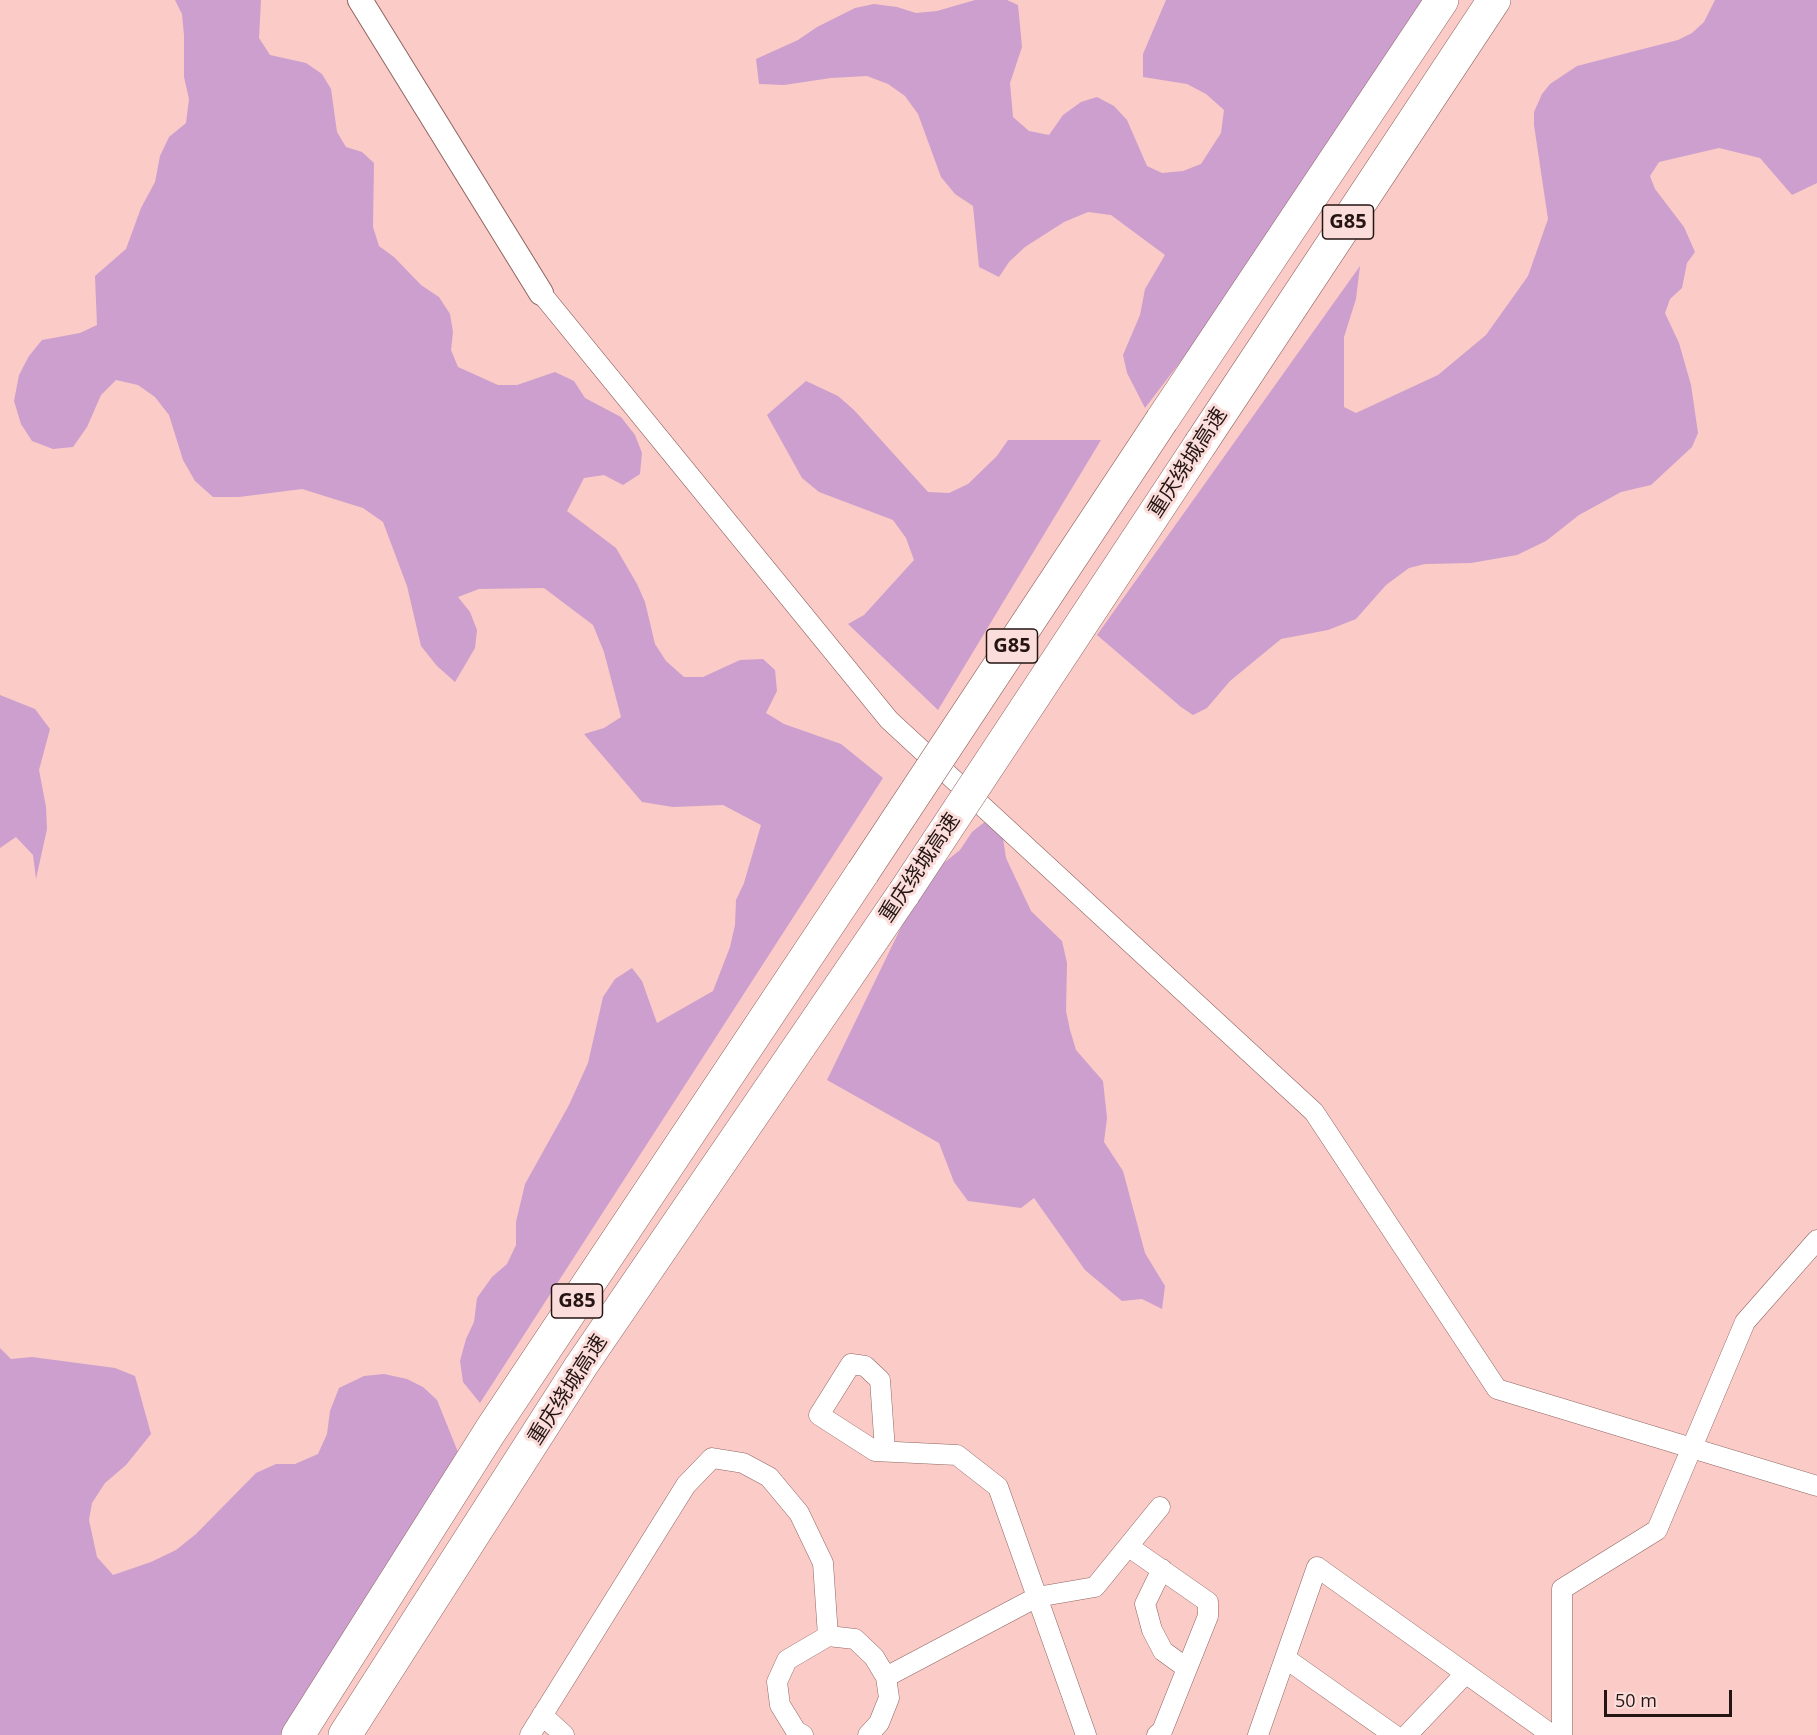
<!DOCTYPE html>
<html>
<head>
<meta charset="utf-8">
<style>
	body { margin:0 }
	#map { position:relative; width:1817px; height:1735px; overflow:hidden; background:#fbcbc7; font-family:"Open Sans",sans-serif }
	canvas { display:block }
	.scale { position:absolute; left:1604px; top:1690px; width:128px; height:27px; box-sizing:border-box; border:3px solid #241412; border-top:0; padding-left:8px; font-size:18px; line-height:21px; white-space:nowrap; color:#241412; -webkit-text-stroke:4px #fbdedb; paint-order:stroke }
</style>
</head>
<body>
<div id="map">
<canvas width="1817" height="1735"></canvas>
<div class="scale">50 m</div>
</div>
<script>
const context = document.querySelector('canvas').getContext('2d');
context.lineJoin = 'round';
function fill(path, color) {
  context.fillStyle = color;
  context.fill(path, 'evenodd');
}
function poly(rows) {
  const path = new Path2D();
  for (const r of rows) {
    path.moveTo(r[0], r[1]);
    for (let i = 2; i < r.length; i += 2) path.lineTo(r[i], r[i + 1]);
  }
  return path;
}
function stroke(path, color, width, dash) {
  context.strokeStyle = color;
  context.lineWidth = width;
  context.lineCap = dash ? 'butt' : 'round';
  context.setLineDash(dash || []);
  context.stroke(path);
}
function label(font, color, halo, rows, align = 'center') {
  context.font = font + ' "Open Sans","Noto Sans SC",sans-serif';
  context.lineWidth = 6;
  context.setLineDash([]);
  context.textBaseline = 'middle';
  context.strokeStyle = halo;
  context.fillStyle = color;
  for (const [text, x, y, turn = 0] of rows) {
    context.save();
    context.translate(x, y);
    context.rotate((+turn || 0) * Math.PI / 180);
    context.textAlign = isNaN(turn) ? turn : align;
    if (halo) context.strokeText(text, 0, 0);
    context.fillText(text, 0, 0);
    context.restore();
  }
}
fill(poly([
	[175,0,261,0,259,38,270,55,306,63,322,74,331,89,337,132,346,147,362,152,374,163,373,227,379,246,394,257,421,285,439,297,450,314,453,332,451,350,458,367,498,385,517,385,555,372,574,381,585,398,621,417,635,435,642,453,640,474,623,485,604,475,584,478,567,511,616,548,637,584,645,602,655,644,666,661,684,677,703,677,740,660,763,659,775,670,777,691,766,713,784,724,841,744,883,778,480,1403,463,1382,460,1361,466,1339,474,1322,477,1298,492,1277,507,1264,516,1245,516,1222,525,1184,569,1105,588,1063,603,997,615,979,632,968,642,981,657,1023,713,991,730,947,735,925,736,900,744,883,761,825,723,805,673,807,642,802,584,734,604,728,621,717,604,652,593,625,544,588,479,589,458,597,470,612,477,630,475,648,455,682,437,666,421,646,407,586,383,522,363,508,302,489,239,497,213,497,195,481,183,460,169,415,155,397,138,385,116,380,101,395,87,427,73,447,53,449,32,441,21,424,14,401,19,375,29,356,42,340,80,333,97,325,95,276,126,249,141,208,155,182,160,156,169,137,186,123,189,99,184,77,184,35,182,14],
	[975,0,1007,0,1018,5,1022,47,1010,83,1013,117,1029,131,1049,135,1063,115,1081,102,1097,97,1114,106,1127,120,1147,166,1162,173,1183,171,1201,164,1221,133,1224,110,1206,94,1187,84,1143,77,1143,54,1166,0,1428,0,1290,218,1145,408,1127,373,1123,355,1140,315,1145,289,1165,255,1111,215,1088,212,1064,222,1025,247,1009,262,999,277,979,267,973,206,955,194,941,177,918,114,905,96,888,84,867,76,831,78,784,85,759,84,756,59,798,40,817,27,855,8,874,4,897,7,916,13,937,11],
	[1715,0,1817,0,1817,183,1792,195,1760,158,1719,148,1659,162,1650,176,1655,189,1684,227,1695,252,1687,263,1682,288,1670,299,1665,313,1679,343,1691,385,1698,433,1692,447,1651,485,1621,492,1579,515,1546,541,1517,555,1471,563,1425,564,1409,568,1386,585,1356,619,1328,630,1281,639,1230,681,1207,708,1193,715,1181,707,1097,635,1360,266,1356,299,1344,337,1344,407,1356,413,1438,375,1486,335,1528,276,1548,219,1534,125,1534,112,1542,94,1550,84,1577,66,1678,40,1692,33,1704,22],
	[806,381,838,396,854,410,928,492,949,493,968,484,997,456,1008,440,1101,440,938,710,848,624,864,615,914,560,906,538,893,520,819,492,802,478,767,415],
	[0,695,35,709,50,729,39,770,46,807,47,829,36,879,33,855,16,837,0,848],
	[987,820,1003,838,1006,858,1031,911,1062,941,1067,963,1066,1011,1070,1030,1076,1050,1103,1081,1107,1118,1104,1142,1123,1171,1145,1253,1165,1286,1162,1309,1142,1299,1122,1301,1085,1270,1034,1198,1021,1208,968,1201,954,1182,939,1143,827,1080,925,878,960,850,972,832],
	[0,1348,11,1359,32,1357,115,1368,135,1376,151,1434,126,1465,105,1483,92,1503,89,1520,97,1557,113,1575,151,1562,176,1550,196,1534,256,1473,276,1464,295,1464,318,1454,327,1434,330,1411,339,1388,364,1376,384,1374,407,1379,423,1387,437,1400,460,1457,290,1735,0,1735]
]), '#cc9fce');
const minor = poly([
	[541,293,889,720,1314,1112,1497,1389,1817,1486],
	[885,1450,880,1380,865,1366,851,1364,819,1415,875,1451,957,1455,998,1487,1086,1735],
	[1132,1549,1208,1602,1208,1616,1162,1731,1157,1735],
	[1162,1569,1145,1604,1152,1630,1163,1651,1185,1667],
	[1285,1658,1394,1735],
	[886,1677,1037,1597,1095,1587,1160,1507],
	[542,1715,564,1735],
	[530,1735,686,1485,712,1458,743,1463,769,1477,799,1513,823,1563,828,1636],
	[803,1735,796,1731,780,1705,777,1682,787,1660,828,1636,855,1639,874,1657,886,1677,889,1698,879,1723,868,1735],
	[1258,1735,1317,1567,1552,1735],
	[1407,1735,1466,1673],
	[1562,1735,1562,1589,1657,1530,1745,1322,1817,1240]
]);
const tertiary = poly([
	[360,0,541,293]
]);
const motorway = poly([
	[1162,420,1442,0],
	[1201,443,1494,0],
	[298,1735,491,1430,863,872],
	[345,1735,581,1366,904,893]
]);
stroke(minor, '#8f6561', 21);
stroke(tertiary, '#8f6561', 26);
stroke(motorway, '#8f6561', 34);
stroke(minor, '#fff', 20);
stroke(tertiary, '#fff', 24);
stroke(motorway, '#fff', 33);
const motorwayBridge = poly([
	[863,872,1162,420],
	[904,893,1201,443]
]);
stroke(motorwayBridge, '#8f6561', 34, []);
stroke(motorwayBridge, '#fff', 33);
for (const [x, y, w] of [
	[1348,222,51],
	[1012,646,51],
	[577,1301,51]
]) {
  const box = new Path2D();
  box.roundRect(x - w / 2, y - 17, w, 34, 4.5);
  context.fillStyle = '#fbdedb';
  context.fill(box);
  stroke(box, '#241412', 1.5);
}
label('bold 20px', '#241412', null, [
	["G85",1348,222],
	["G85",1012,646],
	["G85",577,1301]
]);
label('21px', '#241412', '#fbdedb', [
	["重庆绕城高速",1188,463,-57],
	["重庆绕城高速",920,868,-56],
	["重庆绕城高速",568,1390,-57]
]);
</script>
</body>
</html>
